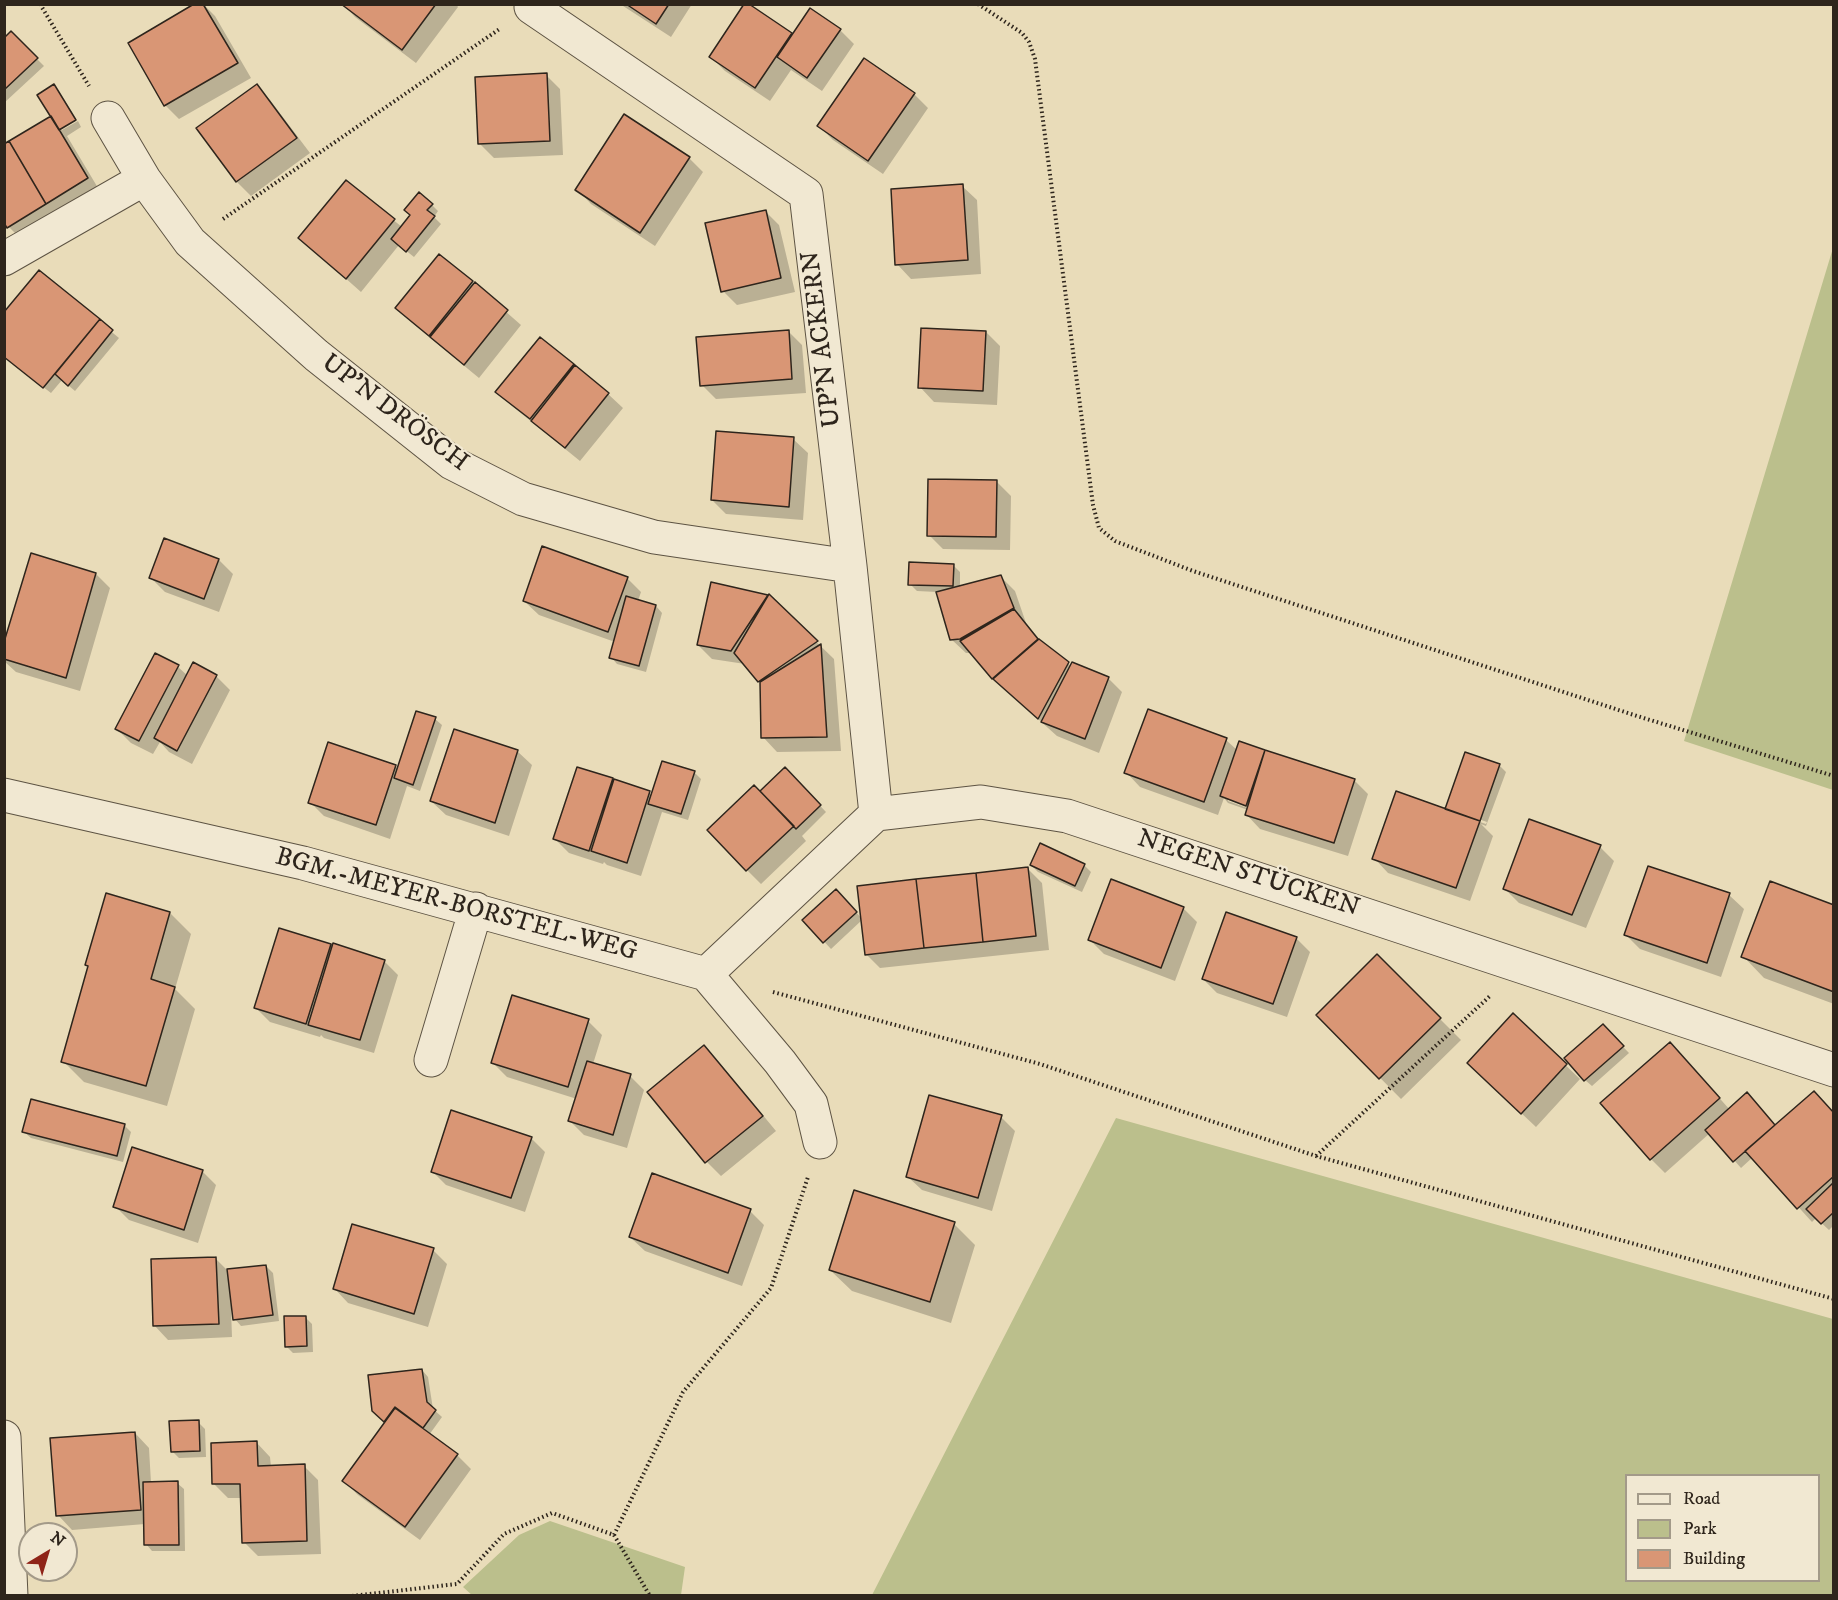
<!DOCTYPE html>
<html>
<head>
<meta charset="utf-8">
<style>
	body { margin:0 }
	#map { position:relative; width:1838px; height:1600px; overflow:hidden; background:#e9dcb9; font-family:"IM FELL DW Pica",serif }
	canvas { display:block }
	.frame { position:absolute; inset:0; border:6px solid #2e251c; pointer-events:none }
	.legend { position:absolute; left:1625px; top:1474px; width:195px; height:108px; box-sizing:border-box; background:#f1e8d2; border:2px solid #a39a89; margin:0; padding:8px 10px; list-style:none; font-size:18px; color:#2e251c }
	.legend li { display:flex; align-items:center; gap:12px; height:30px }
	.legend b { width:30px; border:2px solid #a39a89 }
	.north { position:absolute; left:18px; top:1522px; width:60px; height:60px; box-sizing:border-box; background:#f1e8d2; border:2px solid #a39a89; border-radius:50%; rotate:38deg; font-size:16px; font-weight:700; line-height:24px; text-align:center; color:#2e251c }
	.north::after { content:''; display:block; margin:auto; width:21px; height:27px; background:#8f2418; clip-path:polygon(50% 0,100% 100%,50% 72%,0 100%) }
</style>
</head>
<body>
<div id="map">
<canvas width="1838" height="1600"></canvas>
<div class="frame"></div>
<ul class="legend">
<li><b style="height:8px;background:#f1e8d2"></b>Road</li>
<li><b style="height:16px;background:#bbbf8c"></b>Park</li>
<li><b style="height:16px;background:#d99675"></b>Building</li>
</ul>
<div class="north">N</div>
</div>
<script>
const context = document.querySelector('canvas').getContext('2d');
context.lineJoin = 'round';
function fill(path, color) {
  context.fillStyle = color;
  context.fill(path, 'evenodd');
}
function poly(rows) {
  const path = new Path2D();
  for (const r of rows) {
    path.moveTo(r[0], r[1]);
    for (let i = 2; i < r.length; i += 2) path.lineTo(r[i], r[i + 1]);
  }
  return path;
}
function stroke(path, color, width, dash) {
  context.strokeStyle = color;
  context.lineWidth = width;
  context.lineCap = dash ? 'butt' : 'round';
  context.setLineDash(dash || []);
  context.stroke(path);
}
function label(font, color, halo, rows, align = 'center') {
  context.font = font + ' "IM FELL DW Pica",serif';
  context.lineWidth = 4.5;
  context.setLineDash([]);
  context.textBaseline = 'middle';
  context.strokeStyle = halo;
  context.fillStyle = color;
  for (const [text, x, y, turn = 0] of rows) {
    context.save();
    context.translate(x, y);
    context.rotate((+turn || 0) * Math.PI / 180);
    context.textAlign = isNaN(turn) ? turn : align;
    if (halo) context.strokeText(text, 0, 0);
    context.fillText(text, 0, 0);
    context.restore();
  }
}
fill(poly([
	[1833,248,1833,790,1684,741],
	[1116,1118,1833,1319,1833,1595,872,1595],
	[1626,1476,1818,1476,1818,1580,1626,1580],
	[550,1521,685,1567,681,1595,473,1596,463,1587,519,1535]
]), '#bbbf8c');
fill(poly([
	[203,4,215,16,251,78,179,119,165,105],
	[343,4,456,4,458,7,416,63,355,17],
	[620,4,692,4,671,37],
	[747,4,793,36,840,30,854,44,822,91,791,70,770,101,725,71,711,57],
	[11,33,44,66,4,103,4,40],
	[546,75,560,89,563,155,494,158,480,144],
	[54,86,60,93,76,119,60,128,62,130,78,121,81,127,67,136,101,193,23,241,9,227,53,117],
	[256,86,270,100,310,153,251,196,237,182,198,129],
	[914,94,928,108,883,174,833,140,819,126],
	[689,158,703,172,655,246,591,204,577,189],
	[346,182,402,227,432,205,438,211,434,217,441,224,414,257,399,245,361,292,300,238],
	[962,186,977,200,981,274,911,279,897,264],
	[765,211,779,225,795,292,737,305,723,291],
	[40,273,119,338,75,391,62,380,51,393,4,357],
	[472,282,521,325,479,378,411,322,397,308],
	[788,331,802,345,806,393,716,399,702,385],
	[986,332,1000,346,997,405,934,402,920,387],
	[540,339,608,394,623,408,580,461,512,406,498,392],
	[793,439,808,453,803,520,726,514,712,500],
	[997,482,1011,496,1010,550,943,549,929,535],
	[165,540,219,560,233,574,219,612,165,592,151,578],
	[953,565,960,572,960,588,1001,577,1015,591,1026,623,1045,646,1071,666,1108,678,1122,692,1099,753,1057,736,1009,693,972,653,966,653,951,639,937,592,917,591,910,584],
	[96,574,110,588,80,691,16,672,4,661,4,647],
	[627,578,641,592,638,601,656,606,662,613,646,672,617,664,611,657,615,642,539,615,524,601],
	[712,584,769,596,834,659,841,751,777,752,763,737,762,684,745,664,712,659,698,645],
	[178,667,188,676,216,676,230,690,192,764,169,752,160,742,153,754,131,743,117,729],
	[1149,711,1226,740,1237,750,1264,752,1267,754,1354,780,1368,794,1348,856,1260,829,1246,814,1248,810,1228,803,1224,798,1218,815,1140,787,1126,772],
	[1228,797,1254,807,1253,810,1228,801],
	[435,719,442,725,420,791,407,786,390,839,324,816,310,802,395,766,398,769],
	[517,751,532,765,509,836,446,815,431,801],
	[1499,765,1506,772,1486,826,1481,824,1493,836,1470,901,1388,873,1374,858,1446,810],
	[1453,810,1487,822,1486,824,1453,813],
	[785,769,826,812,802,836,806,841,761,884,747,870,760,793],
	[694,772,701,779,688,820,662,812,641,876,607,865,604,862,603,864,569,853,555,839,612,780,615,783,649,792,652,796],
	[1600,847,1614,861,1586,928,1519,903,1505,889],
	[1031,865,1084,865,1091,872,1082,892,1038,872],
	[1649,868,1729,895,1744,909,1721,977,1640,949,1626,935],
	[1028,869,1042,883,1049,950,880,968,866,954,862,920,831,949,804,920,843,897,862,919],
	[1834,906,1834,1004,1764,978,1743,956],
	[1183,908,1197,922,1175,981,1104,954,1090,940],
	[170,913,191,934,175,989,195,1009,167,1106,84,1082,63,1061,89,968,87,965],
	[1296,938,1310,952,1287,1017,1217,993,1203,979],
	[330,945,334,948,384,961,398,975,374,1053,324,1038,321,1035,320,1037,270,1022,256,1008],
	[1377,956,1461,1040,1401,1099,1318,1015],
	[1513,1015,1580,1079,1536,1127,1483,1077],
	[588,1021,602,1035,593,1064,630,1076,644,1090,627,1148,584,1135,570,1121,577,1099,507,1077,493,1063],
	[1603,1026,1629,1053,1592,1086,1585,1080],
	[704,1047,718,1061,776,1131,721,1176,707,1162,649,1092],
	[1684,1058,1730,1110,1776,1127,1834,1113,1834,1225,1829,1230,1816,1218,1812,1222,1753,1157,1741,1168,1710,1133,1665,1173,1651,1159],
	[1001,1117,1015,1131,992,1211,922,1190,907,1176],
	[124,1125,131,1132,123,1162,31,1138,24,1132],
	[531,1138,545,1152,525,1212,446,1185,432,1171],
	[202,1171,216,1185,198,1243,129,1220,115,1206],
	[750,1211,764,1225,742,1286,645,1251,630,1237],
	[954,1224,975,1245,951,1323,852,1291,830,1270],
	[433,1250,447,1264,428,1327,348,1303,334,1288],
	[216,1259,228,1271,266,1266,273,1273,279,1321,241,1326,235,1319,233,1309,231,1309,232,1337,168,1340,154,1325],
	[305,1317,312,1324,313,1352,293,1353,286,1346],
	[422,1370,428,1377,433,1409,442,1417,429,1435,457,1455,471,1469,420,1540,358,1495,344,1481,386,1423,373,1410],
	[198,1422,205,1429,206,1457,179,1458,172,1451],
	[135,1433,149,1448,151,1483,177,1483,184,1489,185,1551,152,1551,146,1544,145,1524,72,1530,58,1515],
	[256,1442,270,1457,271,1467,304,1466,318,1480,321,1554,258,1556,244,1542,242,1498,228,1498,214,1484]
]), '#0003');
const building = poly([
	[194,4,203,4,238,63,164,106,128,43,194,4],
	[341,4,436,4,402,50,341,4],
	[626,4,669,4,656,24,626,4],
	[744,4,749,4,792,33,755,88,709,57,744,4],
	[810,8,841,29,807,78,777,57,810,8],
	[11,31,38,58,4,90,4,38,11,31],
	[864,58,915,93,868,161,817,126,864,58],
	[547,73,550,141,478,144,475,77,547,73],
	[54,84,76,120,59,130,37,95,54,84],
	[257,84,297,138,236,182,196,128,257,84],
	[624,114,690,157,640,233,575,190,624,114],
	[51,116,88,178,46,204,9,141,51,116],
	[9,141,46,204,7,228,4,223,4,144,9,141],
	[346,180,395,219,346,279,298,238,346,180],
	[963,184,968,260,895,265,891,189,963,184],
	[419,192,433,204,427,210,435,216,406,252,391,239,410,215,404,210,419,192],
	[766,210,781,278,721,292,705,223,766,210],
	[439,254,473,281,429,336,395,308,439,254],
	[39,270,100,319,43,388,4,357,4,312,39,270],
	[475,282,508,310,464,365,430,337,475,282],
	[100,319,113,330,68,386,55,374,100,319],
	[921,328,986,331,983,391,918,388,921,328],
	[789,330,792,379,700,386,696,337,789,330],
	[540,337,574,364,530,419,495,392,540,337],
	[575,365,609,393,565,448,531,421,575,365],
	[716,431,794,437,789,507,711,500,716,431],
	[928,479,997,480,996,537,927,536,928,479],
	[164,538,219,559,204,599,149,578,164,538],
	[542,546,628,577,608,632,523,601,542,546],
	[31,553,96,573,66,678,4,659,4,642,31,553],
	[909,562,954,564,953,586,908,585,909,562],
	[1001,575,1014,608,960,639,950,640,936,592,1001,575],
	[711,582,768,595,731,651,697,645,711,582],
	[769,594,818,641,758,682,734,653,769,594],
	[626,596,656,605,639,666,609,658,626,596],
	[1014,609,1038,639,992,679,960,641,1014,609],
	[1039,639,1069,662,1038,719,993,679,1039,639],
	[821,644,827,737,761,738,760,682,821,644],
	[155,653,179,665,139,741,115,729,155,653],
	[193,662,217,675,177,751,154,738,193,662],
	[1072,662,1109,677,1085,739,1041,722,1072,662],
	[1148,709,1227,738,1204,802,1124,773,1148,709],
	[416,711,436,717,413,785,394,778,416,711],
	[454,729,518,750,495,823,430,801,454,729],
	[1239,741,1265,750,1246,806,1220,796,1239,741],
	[328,742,396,765,376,825,308,803,328,742],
	[1265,750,1355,779,1334,843,1245,815,1265,750],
	[1465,752,1500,764,1480,821,1445,809,1465,752],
	[662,761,695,771,681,814,648,804,662,761],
	[577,767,613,778,589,851,553,839,577,767],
	[785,767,821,805,796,829,760,791,785,767],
	[614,779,650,791,627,863,591,851,614,779],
	[754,785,794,826,746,871,707,830,754,785],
	[1396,791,1480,821,1456,888,1372,859,1396,791],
	[1529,819,1601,845,1572,915,1503,889,1529,819],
	[1040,843,1085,864,1075,886,1030,865,1040,843],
	[1648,866,1730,893,1707,963,1624,935,1648,866],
	[1028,867,1036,936,983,942,976,873,1028,867],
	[976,873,983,942,924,948,916,879,976,873],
	[916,879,924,948,865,955,857,886,916,879],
	[1111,879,1184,907,1161,968,1088,940,1111,879],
	[1770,881,1834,905,1834,992,1741,957,1770,881],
	[836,889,857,912,823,943,802,920,836,889],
	[106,893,170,912,151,979,175,987,146,1086,61,1062,88,966,85,965,106,893],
	[1226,912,1297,937,1273,1004,1202,979,1226,912],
	[279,928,331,944,306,1024,254,1008,279,928],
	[333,943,385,960,360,1040,308,1025,333,943],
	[1377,954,1441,1018,1379,1079,1316,1015,1377,954],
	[512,995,589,1019,568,1087,491,1063,512,995],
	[1513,1013,1567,1064,1521,1114,1467,1063,1513,1013],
	[1603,1024,1624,1046,1584,1081,1564,1058,1603,1024],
	[1670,1042,1720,1098,1650,1160,1600,1103,1670,1042],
	[704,1045,763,1116,705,1163,647,1092,704,1045],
	[587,1061,631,1074,613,1135,568,1121,587,1061],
	[1814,1091,1834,1113,1834,1176,1797,1209,1745,1151,1814,1091],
	[1747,1092,1775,1125,1733,1162,1705,1130,1747,1092],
	[929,1095,1002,1115,978,1198,906,1177,929,1095],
	[31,1099,125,1124,117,1156,22,1132,31,1099],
	[451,1110,532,1137,511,1198,431,1172,451,1110],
	[132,1147,203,1170,184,1230,113,1207,132,1147],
	[652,1173,751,1209,728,1273,629,1237,652,1173],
	[1834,1182,1834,1212,1821,1224,1806,1209,1834,1182],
	[854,1190,955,1222,930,1302,829,1270,854,1190],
	[352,1224,434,1248,414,1314,333,1289,352,1224],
	[216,1257,219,1324,153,1326,151,1259,216,1257],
	[266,1265,273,1315,233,1320,227,1269,266,1265],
	[284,1316,306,1316,307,1346,285,1347,284,1316],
	[422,1369,427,1402,436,1410,423,1428,395,1407,384,1422,372,1411,368,1375,422,1369],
	[395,1408,458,1454,405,1527,342,1481,395,1408],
	[199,1420,200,1451,171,1452,169,1421,199,1420],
	[135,1432,141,1510,56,1516,50,1438,135,1432],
	[257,1441,258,1466,305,1464,307,1541,242,1543,240,1484,212,1484,211,1443,257,1441],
	[178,1481,179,1545,144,1545,143,1482,178,1481]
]);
fill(building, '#d99675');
stroke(building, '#2e251c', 1.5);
const minor = poly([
	[531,7,806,194,850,566,876,814],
	[108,118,144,179,190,242,316,355,452,463,523,499,654,537,850,566],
	[4,259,144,179],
	[4,795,303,863,706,974,780,1062,811,1104,820,1142],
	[706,974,876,814,981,802,1067,816,1834,1070],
	[431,1060,476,909],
	[4,1437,11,1596]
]);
stroke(minor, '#5d5343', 35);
stroke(poly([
	[40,4,89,86],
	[978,4,1022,33,1029,42,1035,59,1093,505,1099,528,1115,541,1193,571,1637,716,1834,776],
	[223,219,501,28],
	[773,992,1040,1064,1316,1156,1834,1299],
	[1316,1156,1490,996],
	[614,1535,650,1596],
	[352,1596,457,1584,504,1534,552,1513,614,1535,683,1392,771,1288,808,1177]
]), '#2e251c', 4, [1.5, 3]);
stroke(minor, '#f1e8d2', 33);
label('26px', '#2e251c', '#f1e8d2', [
	["UP'N ACKERN",823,339,-97],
	["UP'N DRÖSCH",394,414,37],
	["NEGEN STÜCKEN",1248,875,18],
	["BGM.-MEYER-BORSTEL-WEG",456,906,15]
]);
</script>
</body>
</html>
